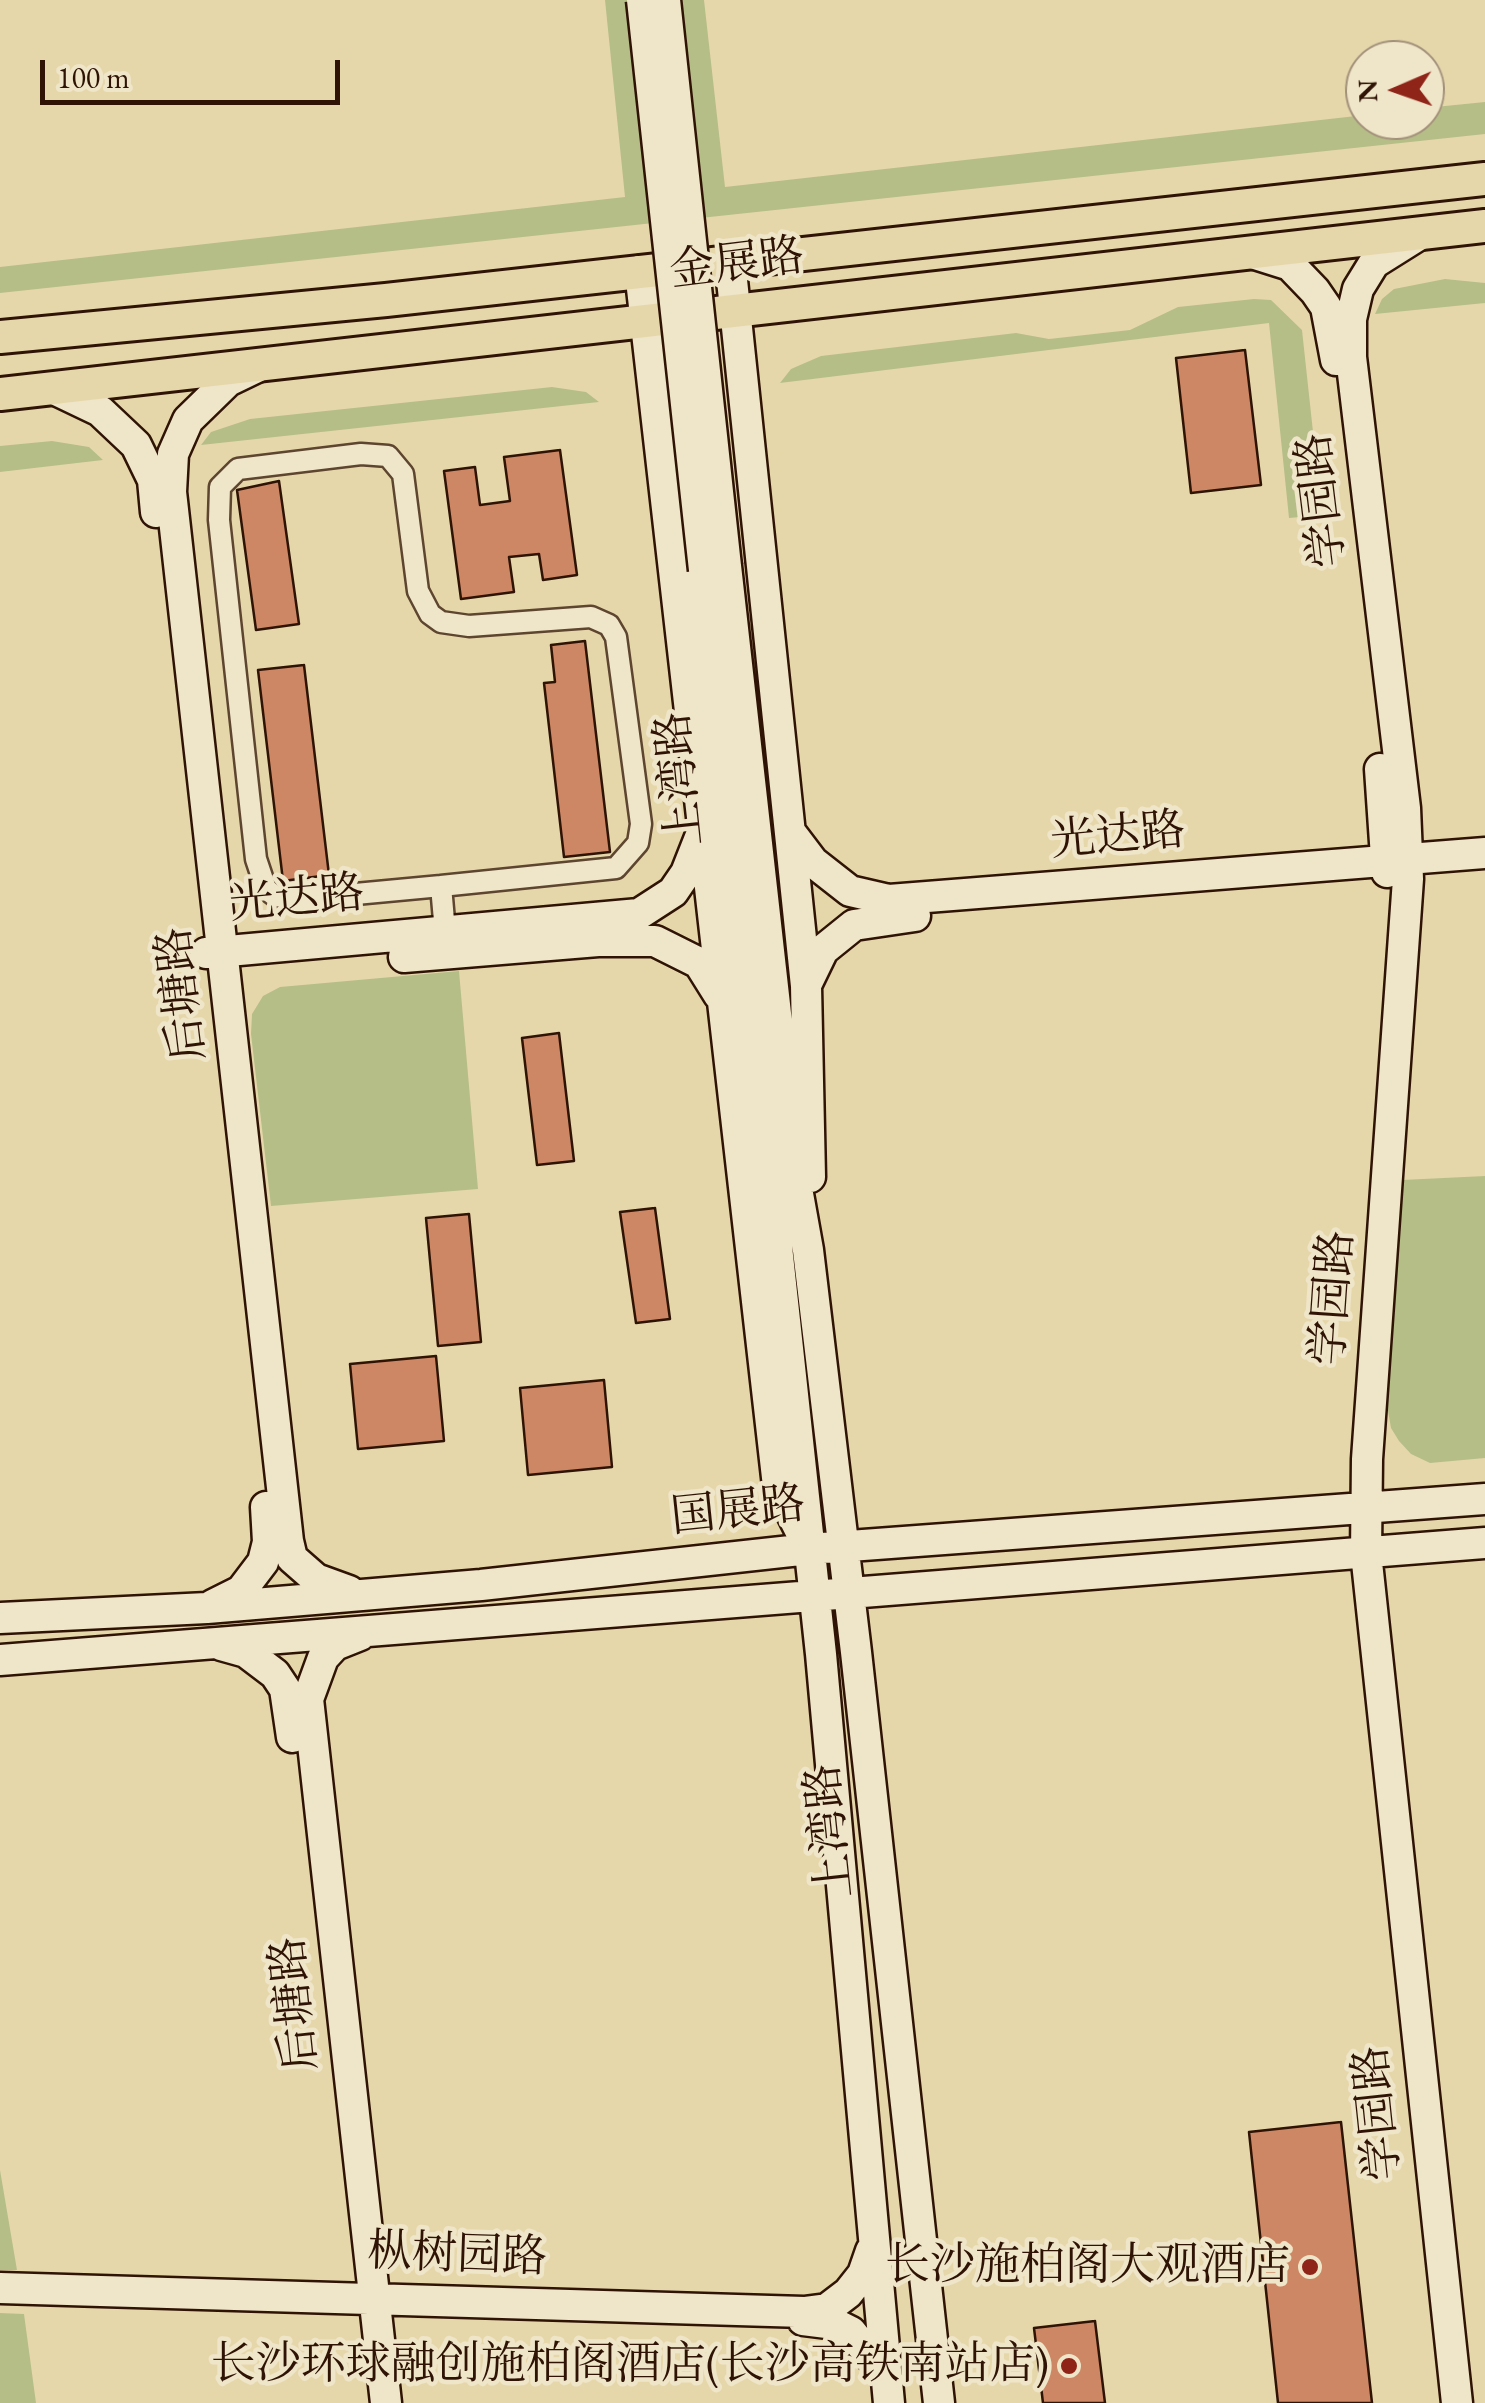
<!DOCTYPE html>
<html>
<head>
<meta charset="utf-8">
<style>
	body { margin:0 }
	#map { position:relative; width:1485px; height:2403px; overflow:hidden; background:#e6d7ab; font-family:"EB Garamond",serif }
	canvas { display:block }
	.north { position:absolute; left:1345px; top:40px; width:100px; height:100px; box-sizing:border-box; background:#efe5c8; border:2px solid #a2917a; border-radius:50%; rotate:268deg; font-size:28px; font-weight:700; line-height:40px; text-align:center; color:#2f1406 }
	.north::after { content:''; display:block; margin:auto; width:35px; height:45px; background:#8f2418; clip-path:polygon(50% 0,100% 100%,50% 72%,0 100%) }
	.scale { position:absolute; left:40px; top:60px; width:300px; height:45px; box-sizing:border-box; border:5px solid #2f1406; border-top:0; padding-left:12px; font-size:30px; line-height:35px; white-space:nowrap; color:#2f1406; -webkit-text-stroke:8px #efe5c8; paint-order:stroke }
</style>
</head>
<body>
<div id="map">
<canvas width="1485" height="2403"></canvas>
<div class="north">N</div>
<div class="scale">100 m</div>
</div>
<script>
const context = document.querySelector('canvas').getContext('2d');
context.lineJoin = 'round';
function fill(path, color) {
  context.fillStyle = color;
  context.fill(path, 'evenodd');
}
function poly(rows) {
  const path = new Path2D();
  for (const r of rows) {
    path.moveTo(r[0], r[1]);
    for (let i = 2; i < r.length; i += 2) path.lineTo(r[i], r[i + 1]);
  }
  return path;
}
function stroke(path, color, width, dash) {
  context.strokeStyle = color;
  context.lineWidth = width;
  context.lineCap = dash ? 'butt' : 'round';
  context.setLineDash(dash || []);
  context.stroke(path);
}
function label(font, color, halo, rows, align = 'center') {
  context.font = font + ' "EB Garamond","Noto Serif SC",serif';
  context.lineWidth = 9;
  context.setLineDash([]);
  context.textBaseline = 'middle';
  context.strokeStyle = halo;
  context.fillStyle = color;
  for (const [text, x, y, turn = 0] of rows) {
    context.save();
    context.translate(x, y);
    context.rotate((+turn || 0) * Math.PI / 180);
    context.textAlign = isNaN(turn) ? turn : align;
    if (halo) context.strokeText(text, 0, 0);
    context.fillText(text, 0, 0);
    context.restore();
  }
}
fill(poly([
	[605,0,704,0,725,187,1365,115,1365,120,1425,120,1425,108,1485,102,1485,134,0,293,0,267,625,197],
	[1445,279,1485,283,1485,303,1375,314,1382,299,1394,289],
	[1254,299,1271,300,1302,330,1322,515,1289,518,1269,323,780,383,791,369,821,356,1016,333,1049,339,1130,330,1178,307],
	[552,387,586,392,599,402,201,445,211,432,250,419],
	[52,441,89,447,103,460,0,472,0,446],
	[459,971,478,1189,271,1206,251,1034,252,1014,263,996,280,987],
	[1485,1176,1485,1458,1430,1463,1411,1454,1399,1441,1391,1428,1385,1394,1402,1180],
	[0,2170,17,2270,0,2270],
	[0,2313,24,2314,36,2403,0,2403]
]), '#b6be88');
const building = poly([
	[1245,350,1261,485,1191,493,1176,358,1245,350],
	[560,450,577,575,543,580,539,554,509,557,514,592,461,599,444,471,475,467,480,505,510,501,504,457,560,450],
	[279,481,299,624,256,630,237,490,279,481],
	[585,641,610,852,564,857,544,683,555,682,551,645,585,641],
	[304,665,329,875,283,881,258,670,304,665],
	[559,1033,574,1161,537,1165,522,1038,559,1033],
	[655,1208,670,1319,636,1323,620,1212,655,1208],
	[469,1214,481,1342,438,1346,426,1218,469,1214],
	[436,1356,444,1441,358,1449,350,1364,436,1356],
	[604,1380,612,1467,528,1475,520,1388,604,1380],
	[1341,2122,1372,2403,1278,2403,1249,2132,1341,2122],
	[1095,2321,1105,2403,1043,2403,1034,2328,1095,2321]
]);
fill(building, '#cd8764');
stroke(building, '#2f1406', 2.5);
const street = poly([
	[441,886,302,899,275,896,266,889,256,859,219,520,220,487,238,469,361,454,388,456,403,474,418,591,430,614,441,622,469,626,591,617,609,625,616,637,641,824,638,843,616,868,441,886,445,932]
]);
const secondary = poly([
	[1417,236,1374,263,1358,289,1351,319,1351,357,1405,808,1408,879,1367,1459,1366,1553,1457,2403],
	[1252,253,1290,265,1315,291,1326,307,1336,360],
	[730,261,806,986,810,1177],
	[640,271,778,1486,800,1530],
	[257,367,228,381,188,420,173,454,171,492,288,1541,292,1558,316,1579,349,1591],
	[54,389,100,411,136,445,153,480,156,512],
	[726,566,793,1166,808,1250,856,1652,939,2403],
	[704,570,821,1654,889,2403],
	[1380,769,1387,872],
	[791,833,813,862,850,891,889,900,1485,853],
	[206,953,639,914,673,892,686,873,701,835],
	[404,957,598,941,655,941,699,963,719,995],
	[807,983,823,950,854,925,915,916],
	[213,1605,241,1591,263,1562,268,1542,266,1507],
	[0,1618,207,1608,481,1585,809,1549,1485,1499],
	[360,1635,335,1645,323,1658,308,1699,386,2403],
	[221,1645,246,1652,275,1674,285,1689,292,1737],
	[0,1660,1485,1543],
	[0,2288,804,2312,827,2309,848,2293,863,2274,871,2251],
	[803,2320,835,2324,851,2332,884,2373]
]);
const primary = poly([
	[0,337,386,300,1485,179],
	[0,394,1485,226]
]);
stroke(street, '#5d452f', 25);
stroke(secondary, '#2f1406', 35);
stroke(primary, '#2f1406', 38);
stroke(street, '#efe5c8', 20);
stroke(secondary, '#efe5c8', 30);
stroke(primary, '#e6d7ab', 32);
const secondaryBridge = poly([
	[642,0,704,570],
	[665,0,726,566]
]);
stroke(secondaryBridge, '#2f1406', 35, []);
stroke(secondaryBridge, '#efe5c8', 30);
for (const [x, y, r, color] of [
	[1310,2267,10,"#8f2418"],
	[1069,2366,10,"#8f2418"]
]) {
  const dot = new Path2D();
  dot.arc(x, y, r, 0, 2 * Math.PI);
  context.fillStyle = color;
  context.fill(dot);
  stroke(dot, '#efe5c8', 4);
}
label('45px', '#2f1406', '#efe5c8', [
	["金展路",737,265,-7],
	["学园路",1323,500,-97],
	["上湾路",681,779,-96],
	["光达路",1118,837,-5],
	["光达路",297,900,-5],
	["后塘路",183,994,-97],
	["学园路",1334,1298,-86],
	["国展路",738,1512,-6],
	["上湾路",831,1831,-96],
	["后塘路",296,2004,-96],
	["学园路",1379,2113,-96],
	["枞树园路",457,2256,2]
]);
label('45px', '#2f1406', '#efe5c8', [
	["长沙施柏阁大观酒店",1290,2267],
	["长沙环球融创施柏阁酒店(长沙高铁南站店)",1049,2366]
], 'right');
</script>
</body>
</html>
